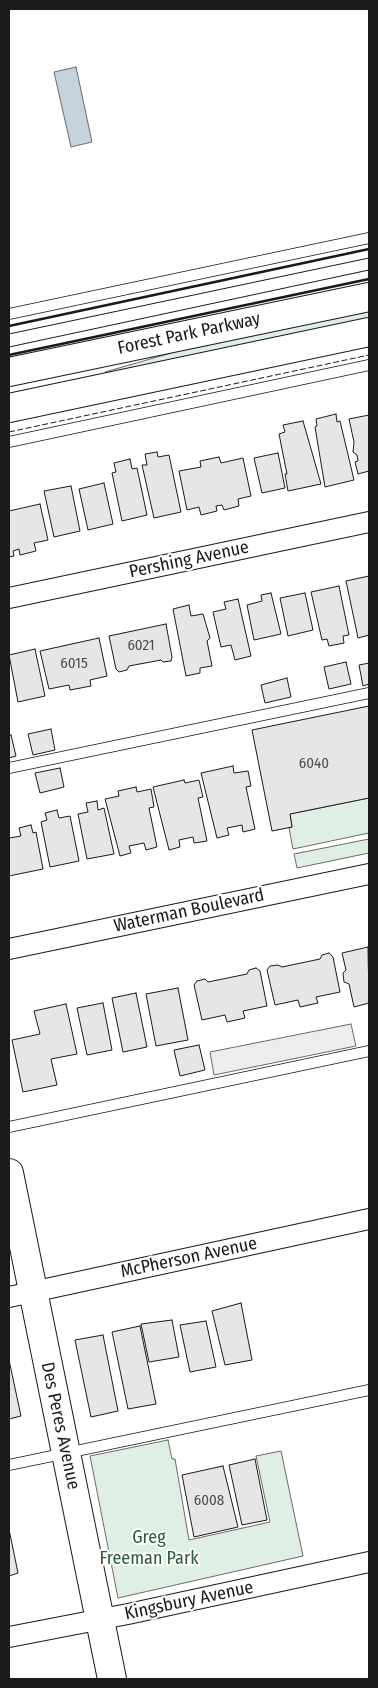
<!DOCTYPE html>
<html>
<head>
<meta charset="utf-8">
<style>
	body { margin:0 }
	#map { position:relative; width:378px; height:1688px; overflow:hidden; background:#fff; font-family:"Fira Sans Condensed",sans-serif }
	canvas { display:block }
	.frame { position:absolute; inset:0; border:10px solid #1a1a1a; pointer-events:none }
</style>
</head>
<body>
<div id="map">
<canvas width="378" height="1688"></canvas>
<div class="frame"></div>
</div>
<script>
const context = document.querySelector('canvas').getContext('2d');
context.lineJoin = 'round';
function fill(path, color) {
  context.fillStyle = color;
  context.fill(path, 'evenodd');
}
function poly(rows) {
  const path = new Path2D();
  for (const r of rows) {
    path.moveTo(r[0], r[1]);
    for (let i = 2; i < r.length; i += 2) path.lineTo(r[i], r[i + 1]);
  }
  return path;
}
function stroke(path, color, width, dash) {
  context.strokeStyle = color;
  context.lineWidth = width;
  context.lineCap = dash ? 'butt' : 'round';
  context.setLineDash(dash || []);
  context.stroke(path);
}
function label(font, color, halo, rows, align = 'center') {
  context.font = font + ' "Fira Sans Condensed",sans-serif';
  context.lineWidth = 4;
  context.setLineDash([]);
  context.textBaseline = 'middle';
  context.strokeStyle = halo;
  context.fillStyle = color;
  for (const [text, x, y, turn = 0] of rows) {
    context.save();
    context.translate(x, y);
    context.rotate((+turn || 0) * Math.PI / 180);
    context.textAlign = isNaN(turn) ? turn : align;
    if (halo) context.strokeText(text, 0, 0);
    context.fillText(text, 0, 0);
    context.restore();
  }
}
const green = poly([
	[369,310,369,321,106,377,105,372,206,343,369,310],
	[369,798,369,833,293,849,289,828,292,827,290,814,369,798],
	[369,839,369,853,297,868,294,854,369,839],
	[168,1440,172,1459,175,1459,189,1540,270,1522,256,1456,281,1451,303,1556,118,1598,90,1456,168,1440]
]);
fill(green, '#e0efe3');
stroke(green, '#6a6a6a', 1);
const parking = poly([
	[351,1024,356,1046,214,1075,210,1052,351,1024]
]);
fill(parking, '#ededed');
stroke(parking, '#6a6a6a', 1);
const water = poly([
	[76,67,92,142,71,147,54,72,76,67]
]);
fill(water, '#c6d2dc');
stroke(water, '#6a6a6a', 1);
const building = poly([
	[336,414,337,422,340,421,354,480,325,487,315,427,317,426,316,419,336,414],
	[369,415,369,471,358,474,355,462,358,461,357,455,353,452,354,442,349,419,369,415],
	[303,421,321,484,288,491,285,474,287,474,279,434,285,432,283,425,303,421],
	[157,452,158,457,169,455,181,512,154,518,142,465,147,465,145,454,157,452],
	[278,453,285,488,262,493,254,458,278,453],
	[219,457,221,463,243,458,251,496,238,499,239,506,224,510,222,505,216,506,217,511,201,515,199,507,187,510,179,471,201,467,200,461,219,457],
	[130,459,132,469,137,468,147,515,122,521,112,473,116,472,114,463,130,459],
	[104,483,113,524,88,530,79,489,104,483],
	[71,486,80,531,54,537,44,491,71,486],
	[40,504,48,540,34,543,36,551,20,555,19,549,13,551,14,556,9,557,9,511,40,504],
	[369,576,369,637,369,635,358,638,346,581,369,576],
	[339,586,349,635,343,636,344,643,329,646,327,639,322,640,311,592,339,586],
	[271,593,281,634,254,640,247,605,262,601,261,595,271,593],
	[305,593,313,630,288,636,280,598,305,593],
	[238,599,251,656,235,660,231,645,221,647,213,612,226,609,224,602,238,599],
	[189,605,191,616,203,614,210,638,207,641,212,666,200,668,200,673,186,676,173,609,189,605],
	[166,624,172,657,171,661,163,662,161,660,129,666,127,670,119,672,116,669,109,636,166,624],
	[99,638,107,676,90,680,91,686,70,690,69,685,49,689,40,651,99,638],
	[35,649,45,696,18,702,9,655,35,649],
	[346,662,351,684,329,689,324,667,346,662],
	[369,663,369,684,363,686,359,665,369,663],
	[287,678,291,697,265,703,261,685,287,678],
	[369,706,369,798,290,814,292,827,272,831,252,730,369,706],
	[51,729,55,750,33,755,28,734,51,729],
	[11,735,16,756,9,758,9,736,11,735],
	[233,766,234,773,248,771,251,786,246,787,255,829,243,832,242,825,227,828,229,835,217,838,201,773,233,766],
	[60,768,64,787,40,793,35,773,60,768],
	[184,780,185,783,199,780,203,797,198,798,207,841,194,843,193,837,179,840,180,847,169,850,153,787,184,780],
	[136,787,137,792,151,789,154,807,149,808,157,847,146,850,144,843,129,846,131,853,120,856,105,799,119,796,118,791,136,787],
	[97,801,98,810,104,808,114,854,87,859,78,814,88,812,86,803,97,801],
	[57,810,59,818,70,816,79,861,50,867,41,822,47,820,45,813,57,810],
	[31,825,33,833,36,832,43,869,9,876,9,838,21,836,19,828,31,825],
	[368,947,369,1003,354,1007,349,984,344,982,343,973,346,970,342,953,368,947],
	[329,953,333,957,340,992,316,997,318,1003,300,1007,298,1000,275,1005,267,970,270,966,278,965,282,967,320,959,322,955,329,953],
	[256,968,260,971,267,1006,243,1011,245,1018,227,1022,225,1015,202,1020,194,985,197,981,205,979,208,982,247,974,249,970,256,968],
	[178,988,188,1040,156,1046,146,994,178,988],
	[136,993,147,1047,123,1052,112,998,136,993],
	[103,1003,112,1050,87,1055,77,1008,103,1003],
	[66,1004,77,1054,51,1059,57,1085,23,1092,12,1040,40,1034,34,1011,66,1004],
	[199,1045,205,1070,180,1076,174,1050,199,1045],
	[241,1303,252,1360,225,1365,212,1311,241,1303],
	[172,1320,179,1357,149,1362,141,1324,172,1320],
	[206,1321,216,1367,190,1372,180,1325,206,1321],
	[140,1326,156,1404,128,1409,112,1332,140,1326],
	[103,1335,118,1411,91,1417,75,1340,103,1335],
	[9,1360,21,1416,9,1419,9,1360],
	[255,1459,267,1520,242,1525,229,1465,255,1459],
	[223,1466,238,1527,194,1537,182,1475,223,1466],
	[9,1529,18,1573,9,1576,9,1529]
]);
fill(building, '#e6e6e6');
stroke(building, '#1a1a1a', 1);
const lane = poly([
	[9,314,369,238],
	[9,442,369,365],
	[9,768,369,693],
	[9,1127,369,1051],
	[9,1465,369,1390]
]);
const street = poly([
	[9,598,369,522],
	[9,949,369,874],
	[9,1297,369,1219],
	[9,1637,128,1614,369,1562]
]);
const secondary = poly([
	[9,1173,112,1679]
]);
const primary = poly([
	[9,372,369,297],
	[9,408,369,332]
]);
stroke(lane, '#1a1a1a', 12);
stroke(street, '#1a1a1a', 22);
stroke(secondary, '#1a1a1a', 30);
stroke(primary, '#1a1a1a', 30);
stroke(lane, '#fff', 10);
stroke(street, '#fff', 20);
stroke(secondary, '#fff', 28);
stroke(primary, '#fff', 28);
stroke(poly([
	[9,334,369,258],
	[9,347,369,270]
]), '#1a1a1a', 1);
stroke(poly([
	[9,432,369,355]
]), '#1a1a1a', 1, [6, 2.5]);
stroke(poly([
	[9,326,369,249],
	[9,355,369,279]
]), '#1a1a1a', 2.5);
label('15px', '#4d4d4d', null, [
	["6021",141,646],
	["6015",74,664],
	["6040",314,764],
	["6008",209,1501]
]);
label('18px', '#1a1a1a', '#fff', [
	["Forest Park Parkway",189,334,-12],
	["Pershing Avenue",189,560,-12],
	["Waterman Boulevard",189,911,-12],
	["McPherson Avenue",189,1258,-12],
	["Des Peres Avenue",60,1426,78],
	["Kingsbury Avenue",189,1601,-12]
]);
label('18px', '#2b5a34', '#fff', [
	["Greg",149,1538],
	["Freeman Park",149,1559]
]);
</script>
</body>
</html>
